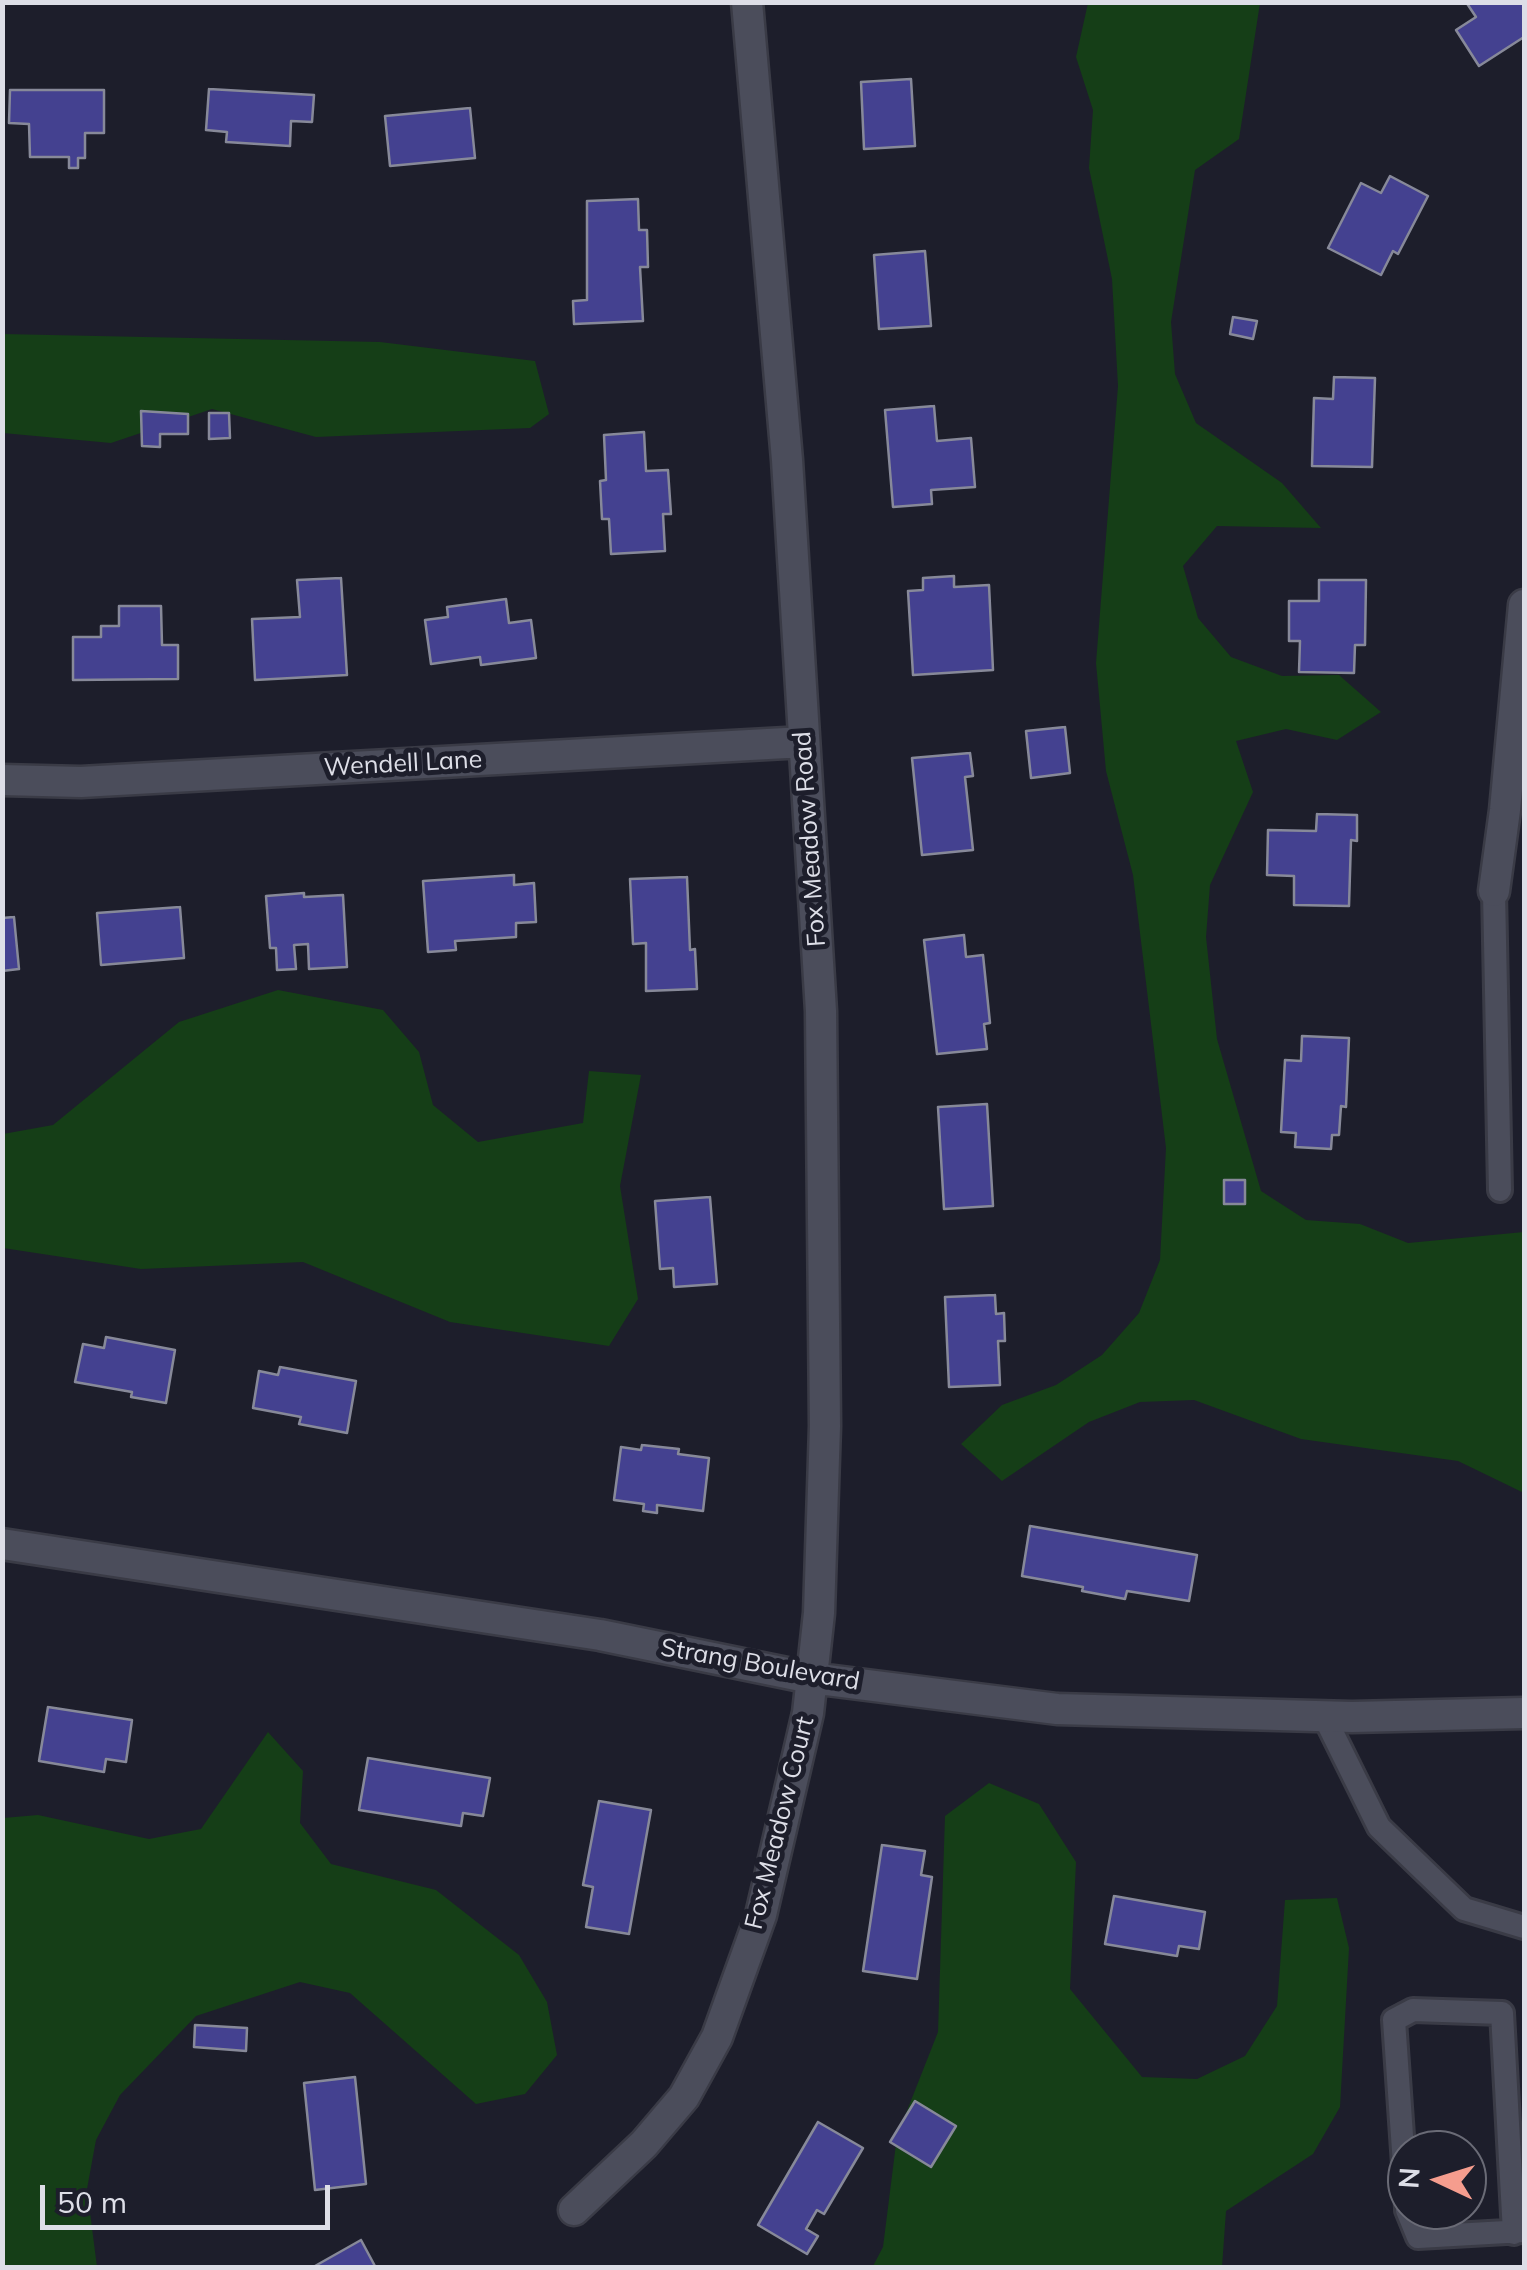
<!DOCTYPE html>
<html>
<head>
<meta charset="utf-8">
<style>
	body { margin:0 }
	#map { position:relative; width:1527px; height:2270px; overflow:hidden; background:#1d1e2b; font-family:Mulish,sans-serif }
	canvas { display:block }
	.frame { position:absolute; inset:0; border:5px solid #dddee7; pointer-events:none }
	.north { position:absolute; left:1387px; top:2130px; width:100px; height:100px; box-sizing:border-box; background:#1d1e2b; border:2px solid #6a6b76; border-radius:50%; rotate:274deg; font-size:28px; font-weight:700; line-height:40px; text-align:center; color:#dddee7 }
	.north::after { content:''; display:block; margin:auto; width:35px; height:45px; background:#f59d8e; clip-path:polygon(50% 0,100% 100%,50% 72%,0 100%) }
	.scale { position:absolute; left:40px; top:2185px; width:290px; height:45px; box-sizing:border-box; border:5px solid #dddee7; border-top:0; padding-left:12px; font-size:30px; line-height:35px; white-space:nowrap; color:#dddee7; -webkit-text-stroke:8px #1d1e2b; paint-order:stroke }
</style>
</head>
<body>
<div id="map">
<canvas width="1527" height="2270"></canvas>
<div class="frame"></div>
<div class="north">N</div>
<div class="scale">50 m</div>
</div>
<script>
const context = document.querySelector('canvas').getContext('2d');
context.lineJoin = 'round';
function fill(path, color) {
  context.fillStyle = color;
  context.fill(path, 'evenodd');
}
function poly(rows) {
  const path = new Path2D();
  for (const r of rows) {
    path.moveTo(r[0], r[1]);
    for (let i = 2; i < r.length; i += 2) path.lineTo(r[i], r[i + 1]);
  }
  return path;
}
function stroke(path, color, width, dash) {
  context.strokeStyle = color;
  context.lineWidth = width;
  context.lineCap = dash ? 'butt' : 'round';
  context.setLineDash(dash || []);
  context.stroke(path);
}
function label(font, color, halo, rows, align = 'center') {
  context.font = font + ' Mulish,sans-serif';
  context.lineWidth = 10;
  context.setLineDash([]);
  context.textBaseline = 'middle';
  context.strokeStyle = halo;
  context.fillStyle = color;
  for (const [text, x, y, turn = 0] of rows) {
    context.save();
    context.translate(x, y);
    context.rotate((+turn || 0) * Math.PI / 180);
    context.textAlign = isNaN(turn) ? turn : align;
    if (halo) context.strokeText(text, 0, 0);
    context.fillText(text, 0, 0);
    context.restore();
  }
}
fill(poly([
	[1088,3,1260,3,1239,139,1195,170,1171,322,1175,374,1196,423,1282,483,1321,528,1217,526,1183,566,1198,618,1231,657,1282,676,1339,675,1381,712,1337,740,1286,729,1236,741,1253,792,1210,885,1206,937,1217,1039,1261,1191,1306,1220,1360,1224,1408,1243,1524,1232,1524,1493,1458,1461,1301,1439,1194,1400,1140,1402,1089,1422,1002,1481,961,1444,1002,1405,1056,1385,1102,1355,1139,1313,1160,1260,1166,1148,1133,875,1106,771,1096,663,1118,386,1112,279,1089,168,1093,110,1076,57],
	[3,334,380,342,535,361,549,414,530,428,316,437,212,409,111,443,3,433],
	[278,990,383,1010,419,1052,433,1105,478,1142,583,1123,589,1071,641,1075,620,1186,638,1299,609,1346,450,1322,303,1262,141,1269,3,1248,3,1134,53,1125,179,1022],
	[268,1732,303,1771,300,1823,331,1864,436,1890,519,1955,547,2002,557,2055,525,2094,476,2104,350,1993,300,1982,196,2016,120,2095,96,2140,87,2189,97,2267,3,2267,3,1818,38,1815,149,1839,201,1829],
	[989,1783,1039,1804,1076,1862,1070,1989,1142,2077,1197,2079,1245,2056,1277,2006,1285,1900,1337,1898,1349,1948,1340,2107,1313,2154,1226,2211,1222,2267,872,2268,883,2247,897,2136,938,2032,945,1816]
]), '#153e17');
const building = poly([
	[1466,2,1524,2,1524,37,1479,66,1456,30,1476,17,1466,2],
	[911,79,915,146,864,149,861,82,911,79],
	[209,89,314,95,312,122,291,121,290,146,226,142,227,132,206,130,209,89],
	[10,90,104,90,104,133,85,133,85,158,78,158,78,168,69,168,69,157,30,157,29,124,9,123,10,90],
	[470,108,475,158,390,166,385,116,470,108],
	[1390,176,1428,196,1398,254,1393,251,1381,275,1328,248,1361,183,1381,193,1390,176],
	[638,199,639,230,647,230,648,267,640,267,643,321,574,324,573,301,587,300,587,201,638,199],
	[925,251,931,326,879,329,874,255,925,251],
	[1233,317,1257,321,1253,339,1230,334,1233,317],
	[1334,377,1375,378,1372,467,1312,466,1314,398,1333,399,1334,377],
	[934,406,937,441,971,438,975,487,931,490,932,504,893,507,885,410,934,406],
	[141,411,188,414,188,434,160,434,160,447,142,446,141,411],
	[209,413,229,413,230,438,209,439,209,413],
	[644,432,646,471,668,470,671,514,663,514,665,551,611,554,609,519,602,519,600,481,606,480,604,435,644,432],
	[954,576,954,587,989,585,993,670,913,675,908,591,923,590,923,578,954,576],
	[341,578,347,675,255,680,252,619,300,617,297,580,341,578],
	[1319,580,1366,580,1365,645,1355,645,1354,673,1299,672,1300,641,1289,641,1289,601,1319,601,1319,580],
	[506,599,509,623,531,620,536,658,481,665,480,657,431,664,425,620,448,617,447,607,506,599],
	[119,606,161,606,162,645,178,645,178,679,73,680,73,637,101,637,101,626,119,626,119,606],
	[1065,727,1070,773,1031,778,1026,731,1065,727],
	[970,753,973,776,965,777,973,850,922,855,912,758,970,753],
	[1317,814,1357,815,1357,841,1351,840,1349,906,1294,905,1294,876,1267,875,1268,830,1316,831,1317,814],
	[514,875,514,885,534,883,536,922,516,923,516,937,455,941,456,950,428,952,423,881,514,875],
	[687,877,690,950,695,949,697,989,646,991,646,943,633,944,630,879,687,877],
	[304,893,304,897,343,895,347,967,309,969,308,944,294,945,296,969,277,970,276,948,270,948,266,896,304,893],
	[180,907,184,958,101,965,97,913,180,907],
	[14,917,19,969,2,971,2,918,14,917],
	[964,935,966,957,983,955,990,1023,984,1024,987,1049,937,1054,924,940,964,935],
	[1302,1036,1349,1038,1346,1107,1341,1106,1339,1135,1332,1135,1331,1149,1295,1147,1296,1133,1281,1132,1285,1060,1301,1061,1302,1036],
	[987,1104,993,1206,944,1209,938,1107,987,1104],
	[1224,1180,1245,1180,1245,1204,1224,1204,1224,1180],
	[710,1197,717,1284,674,1287,673,1268,660,1269,655,1201,710,1197],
	[995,1295,996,1314,1004,1313,1005,1341,998,1341,1000,1385,949,1387,945,1297,995,1295],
	[106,1337,175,1350,166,1403,131,1397,132,1392,75,1382,83,1344,104,1348,106,1337],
	[280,1367,356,1381,347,1433,299,1424,301,1417,253,1408,259,1371,278,1375,280,1367],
	[642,1445,679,1449,678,1454,709,1458,703,1511,657,1505,657,1513,643,1511,644,1504,614,1500,621,1447,641,1450,642,1445],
	[1030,1526,1197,1555,1189,1601,1127,1591,1125,1599,1082,1591,1083,1587,1022,1576,1030,1526],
	[48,1707,132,1720,126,1762,106,1759,104,1772,39,1761,48,1707],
	[368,1758,490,1778,483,1816,463,1813,461,1826,359,1810,368,1758],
	[599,1801,651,1810,629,1934,586,1927,593,1887,583,1885,599,1801],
	[882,1845,925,1851,921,1875,932,1877,917,1979,863,1971,882,1845],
	[1114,1896,1205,1912,1199,1949,1179,1946,1177,1956,1105,1944,1114,1896],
	[195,2025,247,2028,246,2051,194,2047,195,2025],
	[355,2077,366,2184,315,2190,304,2083,355,2077],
	[915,2101,956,2126,931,2167,890,2142,915,2101],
	[818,2122,863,2148,824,2214,817,2210,806,2229,818,2236,807,2254,758,2225,818,2122],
	[361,2240,376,2268,316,2268,315,2266,361,2240]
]);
fill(building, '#444190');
stroke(building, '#878999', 2.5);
const lane = poly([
	[1494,891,1500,1190],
	[1324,1716,1379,1827,1464,1909,1524,1927],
	[1407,2208,1394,2020,1413,2010,1502,2013,1514,2233],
	[1407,2210,1418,2237,1524,2231]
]);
const street = poly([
	[2,780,81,782,804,742],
	[1494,891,1505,810,1524,605],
	[2,1544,600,1635,811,1678,1057,1709,1352,1717,1524,1713],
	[574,2210,644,2144,684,2097,717,2037,761,1915,808,1713,819,1613,825,1426,821,1011,787,460,747,2]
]);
stroke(lane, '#3a3b46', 28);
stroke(street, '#3a3b46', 35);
stroke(lane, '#4b4d5b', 22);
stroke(street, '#4b4d5b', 30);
label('25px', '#dddee7', '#1d1e2b', [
	["Wendell Lane",403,764,-3],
	["Fox Meadow Road",810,839,-94],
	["Strang Boulevard",760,1665,10],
	["Fox Meadow Court",780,1823,-76]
]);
</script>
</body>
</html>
